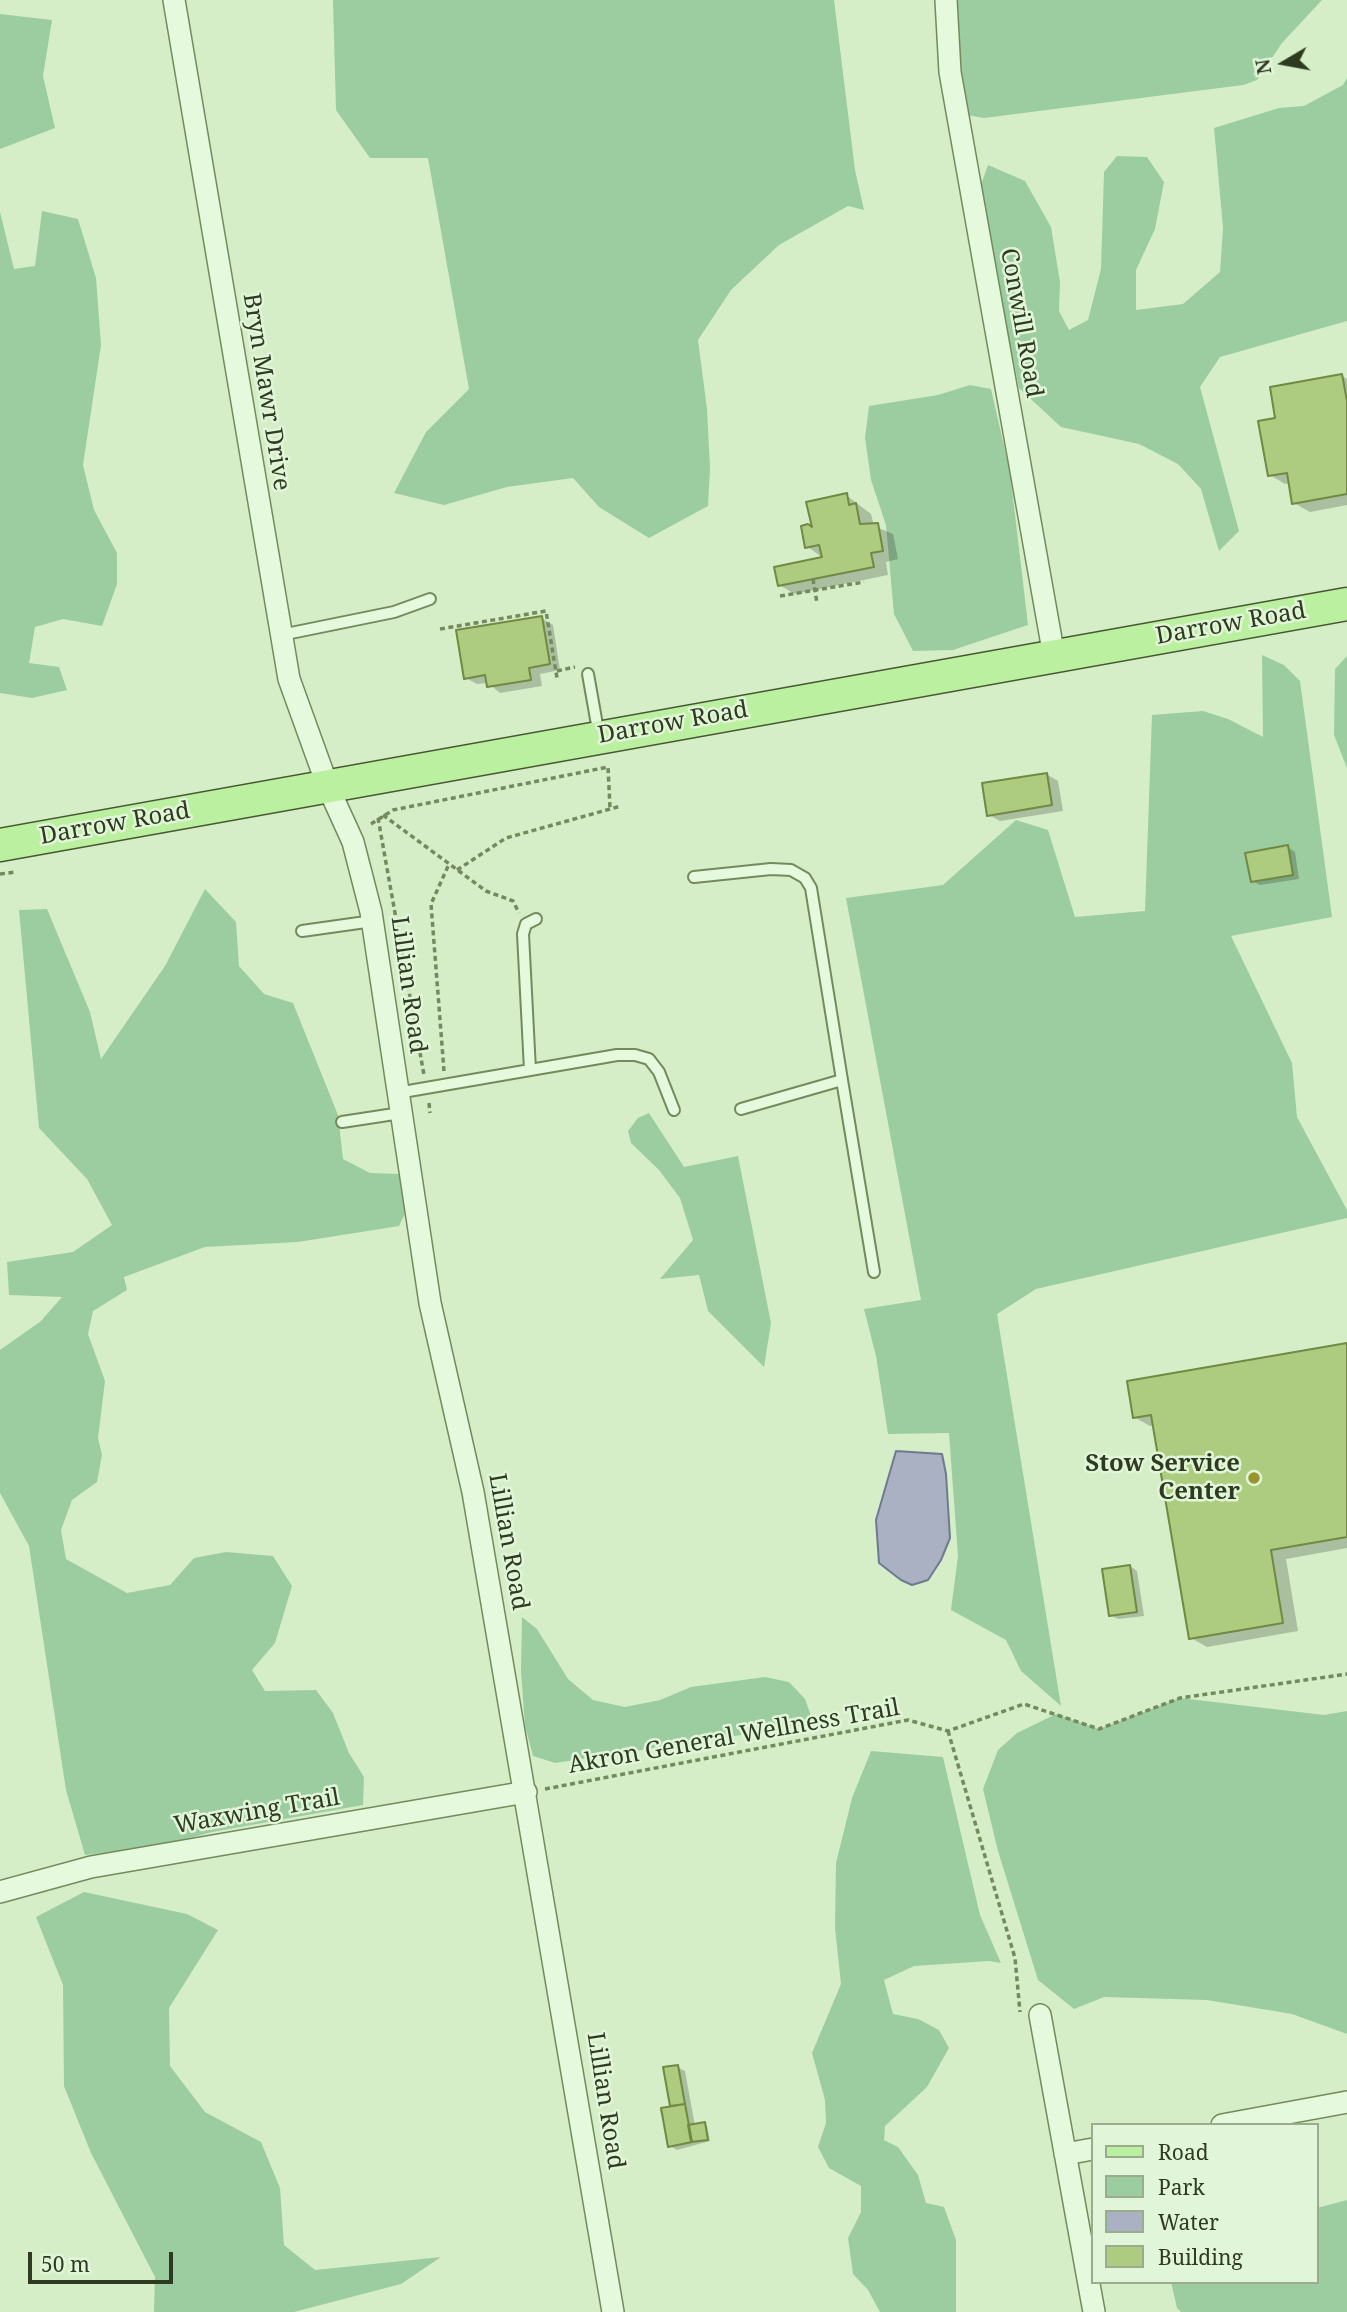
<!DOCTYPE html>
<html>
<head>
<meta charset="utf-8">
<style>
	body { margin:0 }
	#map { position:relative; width:1347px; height:2312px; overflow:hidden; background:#d5eec8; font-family:"Noto Serif",serif }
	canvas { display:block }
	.legend { position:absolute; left:1091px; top:2123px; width:228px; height:161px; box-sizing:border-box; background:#e1f6d8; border:2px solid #9aab8e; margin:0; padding:9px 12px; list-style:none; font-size:21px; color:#2f3b20 }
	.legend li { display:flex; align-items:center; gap:14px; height:35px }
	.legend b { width:35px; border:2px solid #9aab8e }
	.north { position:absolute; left:1249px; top:28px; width:70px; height:70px; -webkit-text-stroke:5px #e1f6d8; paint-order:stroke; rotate:260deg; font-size:19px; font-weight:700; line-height:28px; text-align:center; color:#2f3b20 }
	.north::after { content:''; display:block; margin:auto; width:24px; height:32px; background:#2f3b20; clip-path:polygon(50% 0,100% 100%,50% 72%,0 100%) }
	.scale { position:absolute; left:28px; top:2252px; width:145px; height:32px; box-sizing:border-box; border:4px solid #2f3b20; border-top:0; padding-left:9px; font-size:21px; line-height:24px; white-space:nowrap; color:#2f3b20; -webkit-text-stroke:5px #e1f6d8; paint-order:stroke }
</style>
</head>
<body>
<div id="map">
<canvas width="1347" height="2312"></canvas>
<ul class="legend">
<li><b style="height:9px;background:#bcf0a1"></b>Road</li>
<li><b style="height:19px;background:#9ccda0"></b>Park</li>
<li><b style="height:19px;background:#a9b1c2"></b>Water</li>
<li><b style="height:19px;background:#aecc7f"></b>Building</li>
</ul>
<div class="north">N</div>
<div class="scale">50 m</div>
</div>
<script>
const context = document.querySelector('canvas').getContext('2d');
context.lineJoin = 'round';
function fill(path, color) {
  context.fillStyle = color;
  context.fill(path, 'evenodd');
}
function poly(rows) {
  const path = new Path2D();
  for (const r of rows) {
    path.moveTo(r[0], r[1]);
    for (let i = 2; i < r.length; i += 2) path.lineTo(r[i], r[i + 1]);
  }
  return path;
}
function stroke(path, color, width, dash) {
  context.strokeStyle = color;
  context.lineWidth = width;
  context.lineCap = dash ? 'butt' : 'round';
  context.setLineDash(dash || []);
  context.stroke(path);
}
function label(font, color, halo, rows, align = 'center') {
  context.font = font + ' "Noto Serif",serif';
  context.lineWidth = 5;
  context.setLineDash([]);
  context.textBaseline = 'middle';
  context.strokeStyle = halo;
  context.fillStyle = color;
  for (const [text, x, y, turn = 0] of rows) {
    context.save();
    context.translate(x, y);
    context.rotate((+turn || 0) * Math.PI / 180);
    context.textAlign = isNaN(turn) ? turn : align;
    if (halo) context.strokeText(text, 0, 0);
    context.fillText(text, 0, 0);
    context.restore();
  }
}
fill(poly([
	[333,0,834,0,855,170,864,210,848,206,779,245,731,290,698,340,707,409,710,468,708,506,649,538,599,507,573,478,507,487,444,505,394,493,426,432,469,389,428,158,370,158,336,110],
	[955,0,1322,0,1282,43,1257,80,1243,85,984,118,966,115,953,31],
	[0,14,52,20,43,76,55,128,0,149],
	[1347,78,1347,321,1220,357,1200,387,1239,531,1219,551,1201,489,1178,464,1139,444,1061,427,1019,388,979,190,988,165,1025,181,1051,227,1060,282,1059,311,1069,330,1088,320,1101,269,1104,172,1117,156,1147,157,1164,182,1155,229,1136,270,1136,310,1183,304,1220,272,1223,228,1214,128,1279,108,1304,106,1343,85],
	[42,211,78,219,96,278,101,345,83,465,94,510,117,553,117,584,102,626,63,619,35,627,29,663,59,667,67,690,32,698,0,693,0,212,14,269,35,266],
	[970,385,991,389,1010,472,1028,625,953,650,913,651,894,614,886,525,871,480,865,438,869,406,938,395],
	[1262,655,1284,665,1300,681,1332,917,1231,936,1292,1063,1297,1117,1347,1210,1347,1218,1036,1289,997,1314,1061,1706,1021,1671,1006,1640,951,1610,958,1556,949,1433,888,1434,876,1356,864,1309,921,1300,846,898,943,885,1016,820,1048,830,1075,917,1145,911,1152,715,1203,711,1228,719,1263,737],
	[1347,656,1347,768,1334,735,1335,669],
	[205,889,236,922,239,966,264,994,293,1003,338,1115,343,1159,370,1173,402,1174,409,1205,399,1226,298,1242,205,1247,124,1277,127,1290,93,1311,88,1334,105,1381,98,1438,102,1455,97,1482,72,1500,61,1530,66,1559,127,1593,170,1585,194,1558,226,1552,273,1556,292,1586,275,1643,252,1670,265,1691,316,1690,333,1713,349,1753,364,1777,363,1805,212,1832,149,1849,85,1855,66,1790,29,1546,0,1493,0,1350,41,1321,62,1297,9,1295,7,1262,73,1252,112,1225,87,1179,39,1128,19,910,47,909,90,1012,101,1059,165,966],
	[649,1113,684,1167,738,1156,771,1323,764,1367,708,1311,699,1275,660,1279,693,1240,680,1198,659,1170,631,1143,628,1131,638,1118],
	[522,1617,537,1629,568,1679,593,1700,625,1707,660,1700,691,1687,765,1677,789,1682,805,1699,814,1724,555,1763,533,1756,525,1726,521,1671],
	[1180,1698,1324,1715,1347,1711,1347,2034,1292,2014,1207,2000,1104,1997,1074,2009,1038,1980,998,1851,983,1789,998,1750,1017,1733,1056,1714,1099,1729],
	[871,1751,943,1757,980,1915,1001,1963,989,1961,914,1966,884,1980,893,2014,918,2019,939,2030,949,2048,927,2087,885,2126,884,2140,898,2147,918,2175,926,2203,944,2207,956,2240,956,2312,880,2312,868,2290,853,2274,848,2238,861,2212,861,2186,829,2168,818,2147,826,2123,825,2100,812,2053,841,1984,835,1928,836,1863,852,1798],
	[84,1892,187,1914,218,1930,169,2008,170,2066,205,2112,261,2142,280,2188,284,2245,315,2270,441,2257,401,2284,294,2312,154,2312,155,2277,91,2153,64,2086,63,1985,36,1917],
	[1347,2200,1347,2312,1181,2312,1177,2308,1171,2282,1317,2282,1317,2208]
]), '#9ccda0');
const water = poly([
	[896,1451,942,1454,946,1474,950,1538,941,1560,928,1580,912,1585,901,1580,879,1563,876,1520,896,1451]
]);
fill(water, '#a9b1c2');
stroke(water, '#6f7991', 2);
fill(poly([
	[1342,376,1347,379,1347,505,1310,512,1294,503,1290,483,1285,484,1270,475],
	[846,495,871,514,874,526,893,534,898,559,886,562,888,575,795,594,779,585,824,559,807,546,814,530],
	[541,618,553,625,560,670,540,674,542,686,500,693,488,683,477,684,466,678],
	[1046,774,1058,781,1063,811,1000,821,989,815],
	[1288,847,1295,852,1299,879,1260,885,1252,881],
	[1347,1345,1347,1548,1286,1559,1298,1631,1207,1647,1191,1638,1155,1425,1150,1426,1134,1417],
	[1130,1566,1137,1571,1144,1616,1118,1619,1110,1615],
	[677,2067,685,2071,695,2126,707,2126,710,2141,677,2150,670,2146,660,2110,672,2108,665,2069]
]), '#0003');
const building = poly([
	[1342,374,1347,401,1347,494,1292,504,1287,473,1268,476,1258,421,1275,418,1270,387,1342,374],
	[847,493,849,505,856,503,860,524,878,523,883,551,871,553,874,567,778,586,774,567,822,557,819,545,805,548,801,526,808,524,812,527,806,502,847,493],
	[542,616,550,664,529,668,531,680,487,687,485,675,464,679,456,630,542,616],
	[1047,773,1052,805,987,816,982,783,1047,773],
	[1288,845,1293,875,1251,882,1245,853,1288,845],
	[1347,1343,1347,1537,1271,1550,1283,1623,1189,1639,1151,1415,1133,1418,1127,1381,1347,1343],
	[1130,1565,1137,1612,1109,1616,1102,1569,1130,1565],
	[678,2065,685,2104,670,2106,663,2067,678,2065],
	[685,2104,692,2142,668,2147,661,2108,685,2104],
	[705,2122,708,2140,691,2142,688,2125,705,2122]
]);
fill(building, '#aecc7f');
stroke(building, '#708943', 2);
const lane = poly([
	[281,635,394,612,430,599],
	[588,674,599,736],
	[694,877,771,869,791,870,805,878,811,888,842,1080],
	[302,931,373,921],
	[530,1070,523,934,526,924,536,919],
	[397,1093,617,1055,635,1055,649,1059,659,1072,674,1110],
	[741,1109,842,1080,874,1272],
	[342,1122,401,1113]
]);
const street = poly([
	[174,0,289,679,328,787,353,842,371,912,430,1303,473,1492,613,2312],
	[946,0,950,72,1054,656],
	[0,1892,91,1867,526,1792],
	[1040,2015,1094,2312],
	[1222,2125,1347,2102],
	[1065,2154,1093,2149]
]);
const primary = poly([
	[0,845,1347,604]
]);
stroke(lane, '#748a5d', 14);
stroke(street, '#748a5d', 24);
stroke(primary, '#475831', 35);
stroke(poly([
	[813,579,817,603],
	[780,596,864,582],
	[440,629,546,611,557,678],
	[557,671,575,667],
	[383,815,486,891,513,901,519,913],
	[378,818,424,1075],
	[371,824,393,810,608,767,610,808],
	[457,870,506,838,621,806],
	[0,874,16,872],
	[444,1071,431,904,449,864],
	[429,1103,430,1113],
	[948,1731,1015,1958,1020,2012],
	[545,1789,908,1720,948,1731,1024,1704,1099,1729,1180,1698,1347,1674]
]), '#748a5d', 3.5, [5, 3.5]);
stroke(lane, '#e5f9dc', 10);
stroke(street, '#e5f9dc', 21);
stroke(primary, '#bcf0a1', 32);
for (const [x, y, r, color] of [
	[1254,1478,7,"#99952d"]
]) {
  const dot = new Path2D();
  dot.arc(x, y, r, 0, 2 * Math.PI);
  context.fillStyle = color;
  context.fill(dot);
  stroke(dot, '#e1f6d8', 2.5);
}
label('24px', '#2f3b20', '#e1f6d8', [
	["Conwill Road",1021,323,80],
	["Bryn Mawr Drive",266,392,81],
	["Darrow Road",1231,624,-10],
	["Darrow Road",673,723,-10],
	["Darrow Road",115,824,-10],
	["Lillian Road",408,985,82],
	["Lillian Road",508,1542,80],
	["Akron General Wellness Trail",734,1737,-10],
	["Waxwing Trail",257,1812,-10],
	["Lillian Road",605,2101,81]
]);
label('bold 24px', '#2f3b20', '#e1f6d8', [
	["Stow Service",1240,1464],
	["Center",1240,1492]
], 'right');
</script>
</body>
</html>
